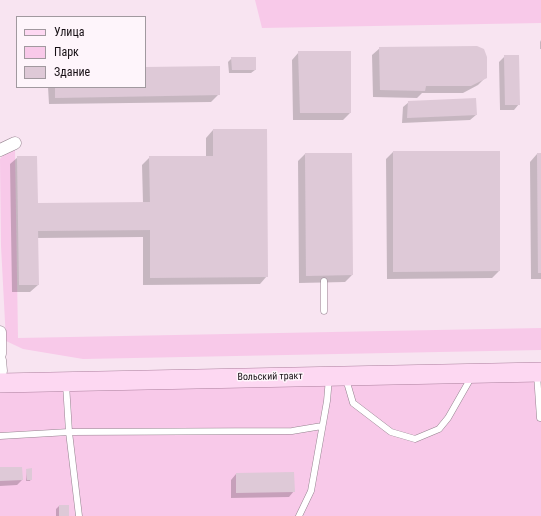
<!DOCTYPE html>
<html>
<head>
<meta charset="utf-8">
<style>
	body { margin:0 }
	#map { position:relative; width:541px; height:516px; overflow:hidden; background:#f8e4f1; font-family:"Roboto Condensed",sans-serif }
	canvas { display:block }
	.legend { position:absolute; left:16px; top:16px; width:130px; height:72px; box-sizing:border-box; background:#fef5fb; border:1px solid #a1999f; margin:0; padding:5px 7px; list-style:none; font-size:12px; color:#160f14 }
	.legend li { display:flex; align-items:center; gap:8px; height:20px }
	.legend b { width:20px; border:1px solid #a1999f }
</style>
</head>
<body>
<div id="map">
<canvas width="541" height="516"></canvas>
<ul class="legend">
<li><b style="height:5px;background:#fdd8f2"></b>Улица</li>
<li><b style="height:11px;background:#f8c9e9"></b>Парк</li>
<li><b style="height:11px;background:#dec9d7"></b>Здание</li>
</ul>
</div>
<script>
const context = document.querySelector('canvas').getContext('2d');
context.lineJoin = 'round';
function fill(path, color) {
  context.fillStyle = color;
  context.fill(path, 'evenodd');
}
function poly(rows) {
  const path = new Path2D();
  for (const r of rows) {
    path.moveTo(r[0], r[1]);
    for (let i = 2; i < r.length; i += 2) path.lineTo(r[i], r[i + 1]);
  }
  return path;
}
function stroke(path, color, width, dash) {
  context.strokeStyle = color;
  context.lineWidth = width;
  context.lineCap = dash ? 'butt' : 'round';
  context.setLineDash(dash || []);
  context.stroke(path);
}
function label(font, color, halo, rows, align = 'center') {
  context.font = font + ' "Roboto Condensed",sans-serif';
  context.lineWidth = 3;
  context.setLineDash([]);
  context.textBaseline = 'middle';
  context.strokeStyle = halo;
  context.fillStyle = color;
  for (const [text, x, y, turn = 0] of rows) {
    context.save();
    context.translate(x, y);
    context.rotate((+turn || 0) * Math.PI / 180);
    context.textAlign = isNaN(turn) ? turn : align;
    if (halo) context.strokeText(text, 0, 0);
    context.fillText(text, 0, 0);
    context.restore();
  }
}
fill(poly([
	[255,0,541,0,541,23,262,28],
	[15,149,18,338,541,328,541,350,83,359,23,349,6,341,1,246,0,159,4,154],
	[541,380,541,516,0,516,0,389]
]), '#f8c9e9');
fill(poly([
	[541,40,541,49,540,49,540,42],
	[380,48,486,77,478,85,463,93,422,93,417,98,373,97,372,55],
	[299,52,350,113,343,120,293,120,292,60],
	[505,56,519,104,514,110,500,110,499,62],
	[232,58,255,70,251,73,229,73,228,62],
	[145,68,219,94,211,102,49,104,48,87,145,87],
	[475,99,476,115,470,120,402,123,403,107,409,102],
	[213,130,267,276,260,284,143,285,143,237,37,238,38,285,30,292,12,292,10,164,18,157,37,204,143,203,142,165,150,157,206,157,206,138],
	[393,152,498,152,499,271,492,278,387,279,386,159],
	[305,154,352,275,345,282,299,283,298,161],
	[537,154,541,154,541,279,531,279,530,162],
	[0,468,21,468,22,480,17,485,0,486],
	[27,470,31,479,30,481,26,481],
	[236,474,294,491,289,497,231,498,231,480],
	[59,506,68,516,56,516,56,509]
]), '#0003');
fill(poly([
	[477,46,484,49,487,57,487,78,471,86,426,86,425,91,380,90,379,47],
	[298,51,351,51,351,113,300,113],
	[504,55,519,55,520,105,505,105],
	[231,57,256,57,256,70,232,70],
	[220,66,220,95,55,98,55,87,145,87,145,67],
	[476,98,477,115,407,118,408,101],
	[213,129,267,129,268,277,150,278,150,230,38,231,39,285,19,285,17,156,37,156,38,203,150,202,149,156,213,156],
	[393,151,500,151,500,271,393,272],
	[305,153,352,153,353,275,306,276],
	[537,153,541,153,541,273,538,273],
	[0,467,22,467,23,480,0,481],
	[32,468,32,480,27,480,26,469],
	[294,472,295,492,236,493,236,473],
	[59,505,69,505,69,516,59,516]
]), '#dec9d7');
const lane = poly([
	[324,311,324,281],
	[537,374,540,418,541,418],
	[346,379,353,403,391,432,415,439,439,429,448,418,472,376],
	[66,384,69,432,79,516],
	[0,436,69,432,292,431,322,426],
	[299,516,311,491,327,401,329,378]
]);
const street = poly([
	[0,150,15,143],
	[0,332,0,354],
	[0,360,1,371]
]);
const primary = poly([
	[0,383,541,372]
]);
stroke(lane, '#95838f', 7);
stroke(street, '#95838f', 13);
stroke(primary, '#ac819e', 20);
stroke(lane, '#fff', 6);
stroke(street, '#fff', 12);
stroke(primary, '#fdd8f2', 19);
label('10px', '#160f14', '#fef5fb', [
	["Вольский тракт",270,377,-1]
]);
</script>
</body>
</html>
